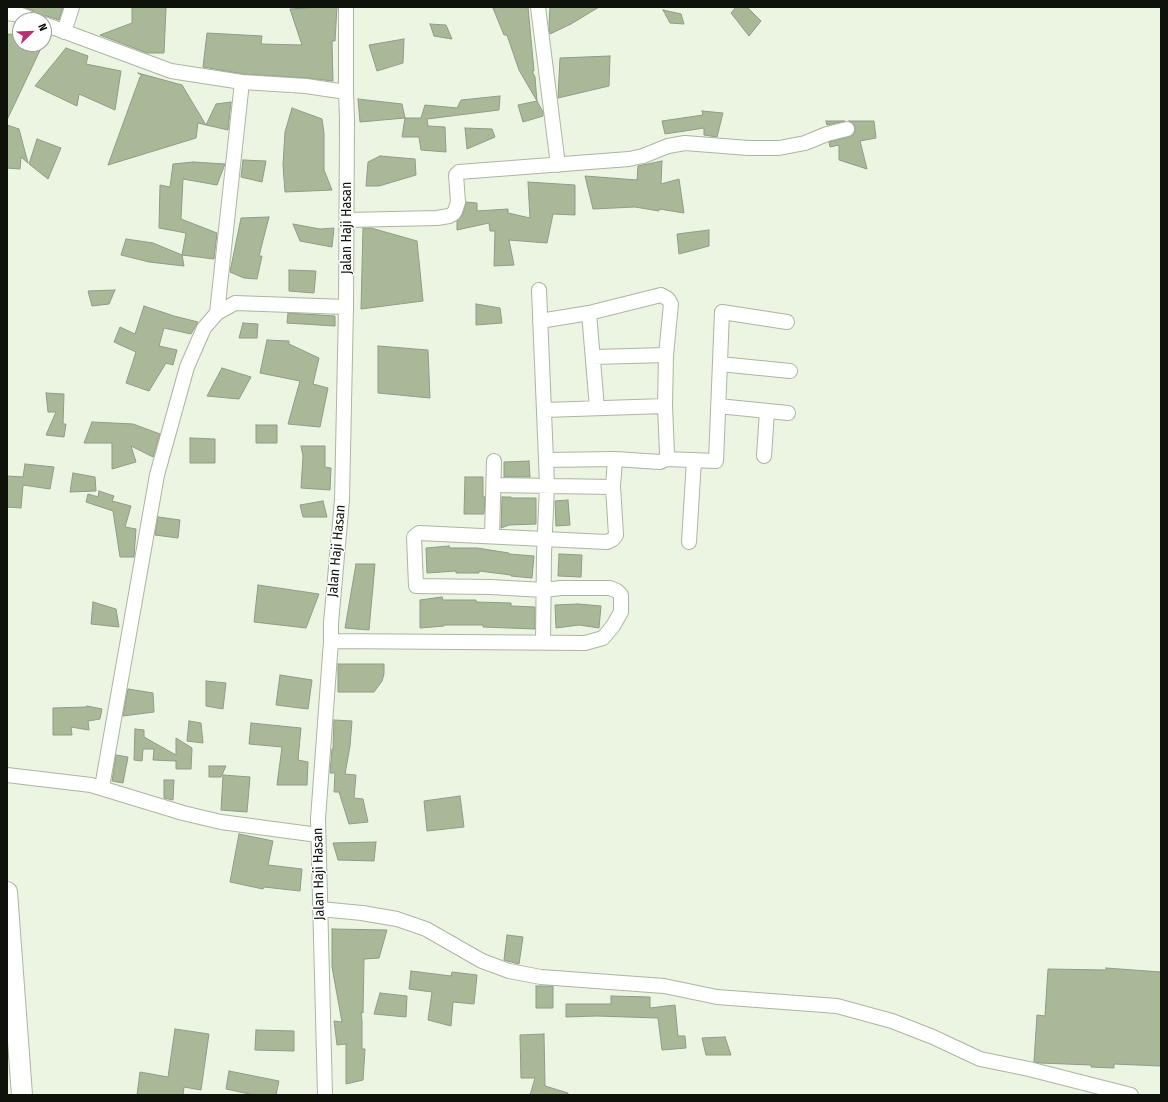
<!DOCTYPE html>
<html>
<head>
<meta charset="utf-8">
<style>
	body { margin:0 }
	#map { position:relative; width:1168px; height:1102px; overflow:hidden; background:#ecf5e1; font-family:"Fira Sans Condensed",sans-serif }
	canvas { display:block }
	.frame { position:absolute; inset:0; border:8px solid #0f120b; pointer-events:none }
	.north { position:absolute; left:12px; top:12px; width:40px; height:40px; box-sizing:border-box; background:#fff; border:1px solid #9fa09d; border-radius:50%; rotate:67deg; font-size:11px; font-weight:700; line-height:16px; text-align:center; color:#0f120b }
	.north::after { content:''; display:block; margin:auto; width:14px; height:18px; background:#b8306f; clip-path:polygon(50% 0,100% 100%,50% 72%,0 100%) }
</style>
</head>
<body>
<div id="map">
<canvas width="1168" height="1102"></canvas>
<div class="frame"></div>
<div class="north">N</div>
</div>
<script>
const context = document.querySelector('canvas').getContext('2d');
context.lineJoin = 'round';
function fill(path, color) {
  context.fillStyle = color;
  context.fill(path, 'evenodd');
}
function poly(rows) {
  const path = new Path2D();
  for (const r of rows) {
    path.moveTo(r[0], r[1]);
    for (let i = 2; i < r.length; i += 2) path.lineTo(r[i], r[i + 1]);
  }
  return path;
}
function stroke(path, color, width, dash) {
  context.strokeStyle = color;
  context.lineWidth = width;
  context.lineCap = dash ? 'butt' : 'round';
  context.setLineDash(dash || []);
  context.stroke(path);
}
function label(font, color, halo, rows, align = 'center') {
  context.font = font + ' "Fira Sans Condensed",sans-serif';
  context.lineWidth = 3;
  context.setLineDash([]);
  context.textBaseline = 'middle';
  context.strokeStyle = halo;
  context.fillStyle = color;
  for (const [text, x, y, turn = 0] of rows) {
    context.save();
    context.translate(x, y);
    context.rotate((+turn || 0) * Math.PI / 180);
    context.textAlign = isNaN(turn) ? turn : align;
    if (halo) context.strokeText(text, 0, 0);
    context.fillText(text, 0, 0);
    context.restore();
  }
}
const building = poly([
	[24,7,63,7,59,20,47,16,40,17,36,12,24,7],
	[132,7,162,7,166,8,164,53,147,53,100,35,132,23,132,7],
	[323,7,337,7,335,41,332,41,333,81,307,78,243,74,203,67,207,33,262,36,261,44,302,45,290,9,323,7],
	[499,7,528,7,534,71,532,71,535,77,537,101,543,112,543,116,523,122,518,105,537,101,519,70,507,35,504,35,493,8,499,7],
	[550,7,599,7,571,24,550,34,549,25,550,7],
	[736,7,747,7,761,21,749,36,731,13,736,7],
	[663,10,681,14,684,24,670,23,663,10],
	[430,24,446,25,452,39,434,36,430,24],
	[7,34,20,35,20,44,43,44,7,120,7,34],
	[404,39,403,63,377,71,369,45,404,39],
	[66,48,88,56,86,64,121,71,115,110,79,94,77,106,35,86,66,48],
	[610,56,609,86,558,98,560,58,610,56],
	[138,73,182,85,206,125,198,123,196,138,108,165,140,77,142,76,138,73],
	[500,96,499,110,427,119,428,126,445,127,446,152,421,150,419,137,402,137,405,118,421,118,425,105,457,108,461,100,500,96],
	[358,99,402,104,405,118,360,122,358,99],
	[231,102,228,130,206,125,216,104,231,102],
	[292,108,322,119,324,133,324,170,332,190,285,192,283,165,285,132,292,108],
	[702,111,723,113,717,137,704,135,704,128,665,134,662,121,703,115,702,111],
	[826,121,845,121,827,125,826,121],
	[849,121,874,121,876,138,860,141,867,169,839,160,839,145,830,147,829,142,849,137,853,135,855,131,855,127,853,123,849,121],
	[7,125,19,129,28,163,21,157,20,169,7,168,7,125],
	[465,128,492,129,495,137,467,149,465,128],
	[37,139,61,148,48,179,29,164,37,139],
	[380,156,415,159,416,175,379,186,366,186,368,162,380,156],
	[243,160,266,161,262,182,241,177,243,160],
	[662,161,661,184,679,179,684,213,659,209,659,211,635,207,593,209,585,176,637,180,638,166,662,161],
	[193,162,225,164,217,185,183,179,181,219,217,233,214,259,182,255,186,233,159,228,160,185,170,187,173,164,193,162],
	[528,182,575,185,575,215,553,214,547,243,509,240,514,265,494,266,495,231,490,231,489,223,457,230,457,221,463,214,466,202,477,203,477,211,508,209,508,213,530,218,528,182],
	[269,217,259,256,262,256,257,279,244,278,230,272,241,218,269,217],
	[293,224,320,229,334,228,332,247,300,241,293,224],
	[363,228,371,228,417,241,423,301,361,309,363,228],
	[709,230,709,246,679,254,677,234,709,230],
	[126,239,153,243,182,255,184,266,149,262,121,255,126,239],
	[289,270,316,271,314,293,289,291,289,270],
	[115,290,109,304,92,306,88,291,115,290],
	[476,304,500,308,502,323,476,325,476,304],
	[144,306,174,316,198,322,191,334,164,328,159,346,177,350,173,365,166,363,149,391,126,383,136,352,114,342,120,327,135,334,144,306],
	[288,313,335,316,335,326,287,323,288,313],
	[243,323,258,324,257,338,239,338,243,323],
	[267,340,289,341,289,344,319,358,313,384,328,388,320,427,288,424,300,381,260,373,267,340],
	[378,346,428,350,430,398,378,393,378,346],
	[222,368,251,377,239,399,207,396,222,368],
	[46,393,64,394,63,424,66,424,64,437,46,435,56,412,48,412,46,393],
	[92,422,133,424,160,434,153,457,131,446,136,462,112,469,112,443,84,443,92,422],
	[256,425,277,425,277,443,256,443,256,425],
	[190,438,215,439,215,463,190,463,190,438],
	[301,446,325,446,325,467,331,468,330,490,301,488,303,456,301,446],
	[529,461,530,477,504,477,504,462,529,461],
	[25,464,54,467,50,489,23,485,21,508,7,507,7,476,23,477,25,464],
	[73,473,95,477,96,491,70,492,73,473],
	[465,477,483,477,483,497,485,497,484,514,464,514,465,477],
	[99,491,114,496,112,501,131,506,125,527,136,529,134,557,120,557,113,511,86,502,88,494,98,497,99,491],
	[502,497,511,497,511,498,536,498,536,524,509,525,501,528,502,497],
	[568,500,570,525,556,526,555,501,568,500],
	[323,501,327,517,303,517,300,505,323,501],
	[158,517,180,520,178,538,155,535,158,517],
	[449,546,450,548,477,548,509,553,509,554,534,556,532,578,511,576,511,575,479,571,479,573,456,573,456,571,427,573,426,548,449,546],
	[559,554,582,555,581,577,558,576,559,554],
	[356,564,375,564,369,630,345,628,356,564],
	[258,585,319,594,306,628,254,622,258,585],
	[442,597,443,600,476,600,476,602,511,603,511,606,535,607,535,629,483,627,483,625,444,625,444,626,420,628,420,600,442,597],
	[93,602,116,609,119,627,91,624,93,602],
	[578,604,601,606,599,628,579,625,556,628,555,605,578,604],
	[338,664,384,664,384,674,382,681,374,692,338,692,338,664],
	[280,675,312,680,308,709,276,705,280,675],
	[206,681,226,683,223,709,206,706,206,681],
	[128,689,153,693,154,712,123,716,128,689],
	[87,706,102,709,100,719,88,721,89,730,71,727,72,735,53,735,53,708,86,707,87,706],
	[334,720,352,721,350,746,345,774,356,775,354,798,363,799,368,822,349,824,339,792,334,792,335,773,330,773,332,749,333,749,334,720],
	[189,721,201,723,203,743,187,741,189,721],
	[251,723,301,728,298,760,308,762,307,785,277,785,282,747,249,744,251,723],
	[135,729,144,730,144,737,176,755,176,738,192,748,191,769,176,769,176,761,153,760,154,749,143,749,142,761,134,760,135,729],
	[116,755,128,757,123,783,112,781,116,755],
	[209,766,226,766,221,777,209,777,209,766],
	[223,775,250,777,247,812,221,810,223,775],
	[164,780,174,780,173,800,164,798,164,780],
	[460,796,464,827,427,831,424,801,460,796],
	[239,834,273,841,268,865,302,869,300,891,264,887,263,889,230,882,239,834],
	[376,842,374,861,338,860,333,843,376,842],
	[332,929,387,930,379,958,364,959,363,1013,361,1012,362,1021,362,1049,365,1049,363,1080,346,1084,346,1044,337,1045,334,1021,342,1022,332,967,332,929],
	[507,935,523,937,519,964,504,960,507,935],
	[1106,968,1161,972,1161,1066,1114,1064,1114,1068,1091,1067,1091,1065,1040,1063,1034,1062,1037,1015,1045,1016,1048,969,1106,970,1106,968],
	[411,971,451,976,452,972,477,975,474,1004,453,1002,451,1026,428,1020,432,992,409,989,411,971],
	[536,986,553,986,553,1008,536,1008,536,986],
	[380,993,407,996,406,1017,374,1014,380,993],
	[611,996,650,997,650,1008,675,1005,678,1036,685,1036,686,1048,662,1050,658,1018,597,1016,566,1017,566,1004,611,1004,611,996],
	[175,1029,209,1034,201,1090,184,1087,183,1095,137,1095,140,1072,168,1077,175,1029],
	[256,1030,294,1031,294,1051,255,1050,256,1030],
	[544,1034,545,1086,568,1093,568,1095,530,1095,535,1078,521,1078,520,1035,544,1034],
	[725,1037,731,1055,706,1055,702,1038,725,1037],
	[229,1071,279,1081,276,1095,254,1095,226,1089,229,1071]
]);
fill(building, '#a9b997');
stroke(building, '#919a87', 1);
const street = poly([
	[538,7,558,165],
	[7,13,21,15,33,20],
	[44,24,171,71,242,82,306,86,346,92],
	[64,32,72,7],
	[347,220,437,218,449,216,453,214,455,211,458,202,456,175,459,172,629,159,643,156,668,146,685,143,748,148,779,148,805,143,827,134,847,129],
	[539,290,546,460,615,459,660,462,666,459,667,454,665,406,666,355,671,304,668,299,661,295,589,313,540,321],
	[217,313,242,82],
	[589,313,597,408],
	[593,357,666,355],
	[720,364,790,371],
	[718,406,788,413],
	[544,410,665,406],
	[764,456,767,411],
	[666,459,716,461,722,312,787,322],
	[494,485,613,487],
	[492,536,494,461],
	[689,542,694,460],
	[331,641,585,643,603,638,613,626,621,612,621,595,617,591,610,588,561,588,544,590,490,587,416,586,414,537,419,533,607,542,613,539,616,535,613,487,615,459],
	[543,642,544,554,547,486,546,460],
	[7,775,91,785,183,813,221,822,318,835],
	[102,787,157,475,187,367,204,328,217,313,235,303,346,307],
	[320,909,362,913,397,919,426,929,482,961,509,971,541,977,664,986,717,997,837,1006,892,1021,933,1037,980,1059,1029,1069,1131,1095],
	[325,1095,318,819,331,641,331,623,342,500,346,307,347,120,346,92,346,7]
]);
const secondary = poly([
	[7,892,22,1095]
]);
stroke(street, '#acb5a1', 16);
stroke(secondary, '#acb5a1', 22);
stroke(street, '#fff', 14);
stroke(secondary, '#fff', 20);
label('14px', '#0f120b', '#fff', [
	["Jalan Haji Hasan",347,228,-90],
	["Jalan Haji Hasan",337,551,-85],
	["Jalan Haji Hasan",319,874,-91]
]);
</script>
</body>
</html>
